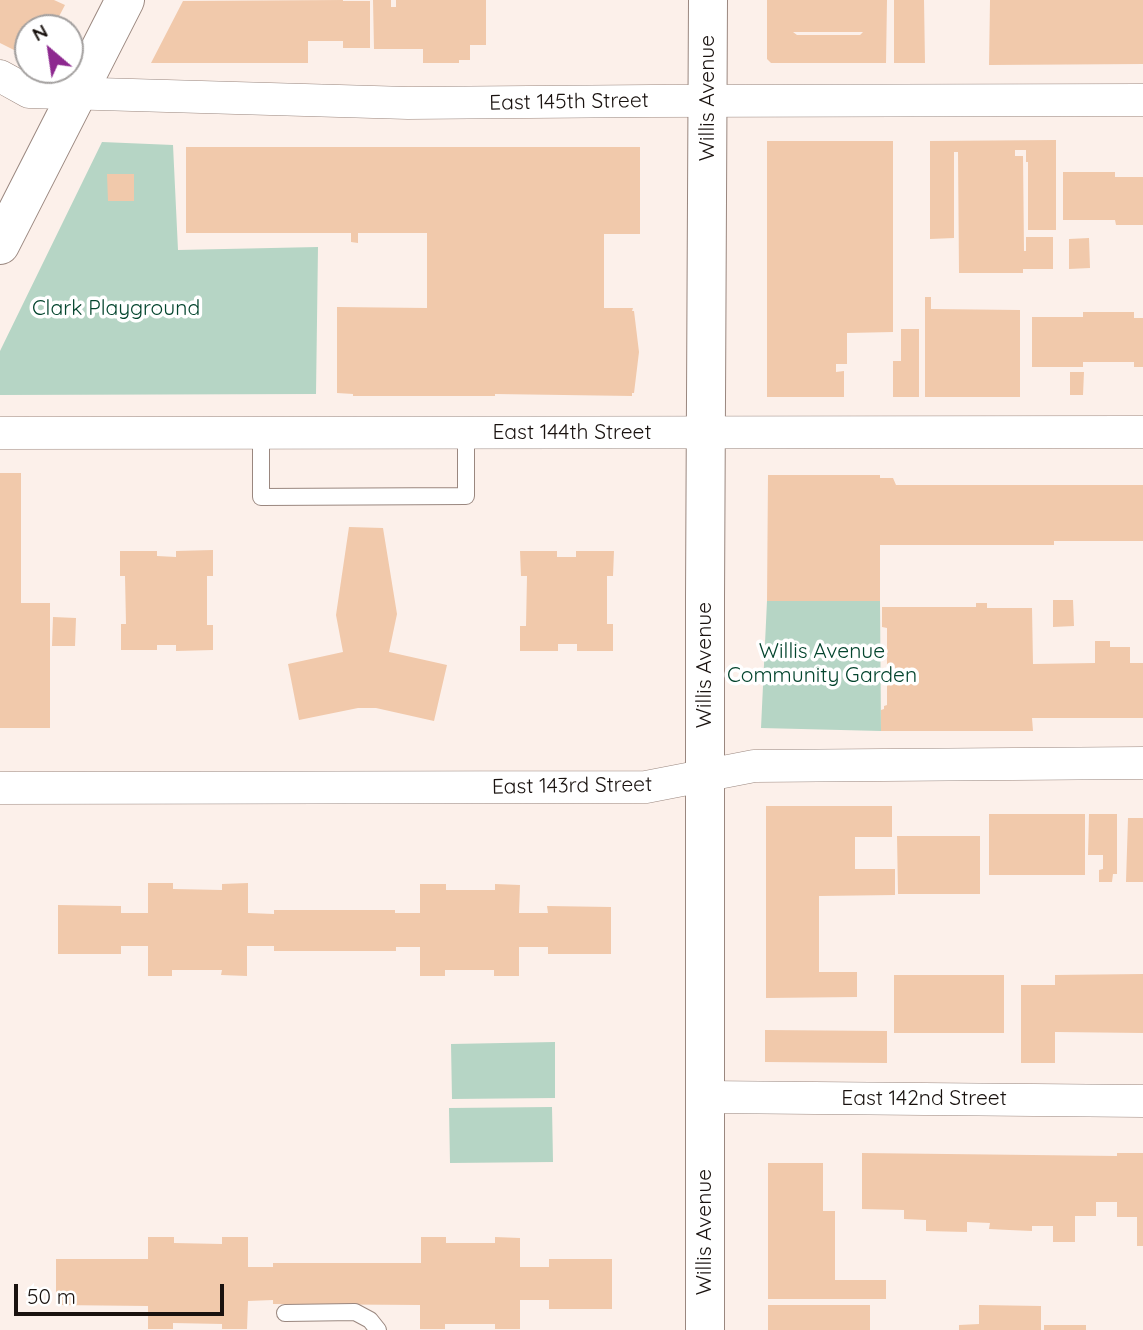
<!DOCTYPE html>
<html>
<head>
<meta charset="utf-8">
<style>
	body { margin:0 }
	#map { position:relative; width:1143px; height:1330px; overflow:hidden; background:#fcf0ea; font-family:Quicksand,sans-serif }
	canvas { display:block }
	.north { position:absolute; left:14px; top:14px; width:70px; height:70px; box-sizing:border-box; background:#fff; border:2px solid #a3a09f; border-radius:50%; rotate:331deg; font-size:19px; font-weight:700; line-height:28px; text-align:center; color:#19120f }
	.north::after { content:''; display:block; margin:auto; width:24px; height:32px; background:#8d288f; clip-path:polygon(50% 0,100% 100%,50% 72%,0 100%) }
	.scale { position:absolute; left:14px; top:1284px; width:210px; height:32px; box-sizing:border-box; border:4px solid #19120f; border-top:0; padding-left:9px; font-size:21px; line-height:24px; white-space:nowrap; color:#19120f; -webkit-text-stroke:5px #fff; paint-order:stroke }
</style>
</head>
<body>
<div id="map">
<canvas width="1143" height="1330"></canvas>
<div class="north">N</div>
<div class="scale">50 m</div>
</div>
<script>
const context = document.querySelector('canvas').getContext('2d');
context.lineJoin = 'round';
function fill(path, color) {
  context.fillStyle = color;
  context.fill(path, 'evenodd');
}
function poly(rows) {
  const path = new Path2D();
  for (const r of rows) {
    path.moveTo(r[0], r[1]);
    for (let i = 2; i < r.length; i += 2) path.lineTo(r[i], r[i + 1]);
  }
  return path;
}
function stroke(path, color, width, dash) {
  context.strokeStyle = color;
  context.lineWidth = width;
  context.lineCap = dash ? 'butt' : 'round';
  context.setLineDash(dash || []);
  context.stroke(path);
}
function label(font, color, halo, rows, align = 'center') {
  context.font = font + ' Quicksand,sans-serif';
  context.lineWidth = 7;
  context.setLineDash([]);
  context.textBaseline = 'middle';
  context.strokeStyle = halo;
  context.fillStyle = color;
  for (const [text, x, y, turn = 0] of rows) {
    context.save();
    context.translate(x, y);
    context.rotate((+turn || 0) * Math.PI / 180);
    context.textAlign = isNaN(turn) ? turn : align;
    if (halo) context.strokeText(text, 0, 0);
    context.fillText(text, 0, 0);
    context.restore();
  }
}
fill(poly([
	[102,142,173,145,178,250,318,247,316,394,0,395,0,351],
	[767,601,880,601,881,731,761,728],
	[555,1042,555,1098,452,1099,451,1044],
	[552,1107,553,1162,450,1163,449,1108]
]), '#b6d5c5');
fill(poly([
	[0,0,54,0,65,5,53,28,28,28,28,57,0,43],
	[343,0,343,1,370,1,370,48,343,48,343,41,308,41,308,63,151,63,183,1],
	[373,0,391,0,391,7,396,7,396,0,486,0,486,45,470,45,470,60,459,60,459,63,423,63,423,49,374,49],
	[767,0,887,0,886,63,771,63,767,59],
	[793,32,863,32,860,35,797,35],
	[894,0,924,0,925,63,894,63],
	[990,0,1143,0,1143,64,989,65],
	[1056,140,1056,230,1028,230,1028,162,1026,162,1026,150,1015,150,1015,156,1023,156,1024,251,1026,251,1026,237,1053,237,1053,269,1023,269,1023,273,959,273,958,152,954,152,954,238,930,239,930,141],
	[767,141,893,141,893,332,847,333,847,364,836,364,836,372,844,371,844,397,767,397],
	[186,147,640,147,640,234,604,234,604,308,633,308,632,311,634,311,639,352,634,393,632,393,632,396,495,394,495,396,353,396,353,394,337,393,337,307,427,308,427,233,358,233,358,243,351,242,351,233,186,233],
	[1063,172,1115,172,1115,177,1143,177,1143,225,1116,225,1115,220,1063,220],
	[107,174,134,174,134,201,108,201],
	[1089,238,1090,268,1069,269,1069,239],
	[925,297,931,297,931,309,1020,310,1020,397,925,397],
	[1083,312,1134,312,1134,318,1143,318,1143,367,1134,367,1134,362,1083,362,1083,367,1032,367,1032,317,1083,317],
	[901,329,919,329,919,397,893,397,893,361,901,361],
	[1070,372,1084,372,1083,395,1070,395],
	[0,473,21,473,21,603,50,603,50,728,0,728],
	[768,475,880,475,880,478,893,478,896,485,1143,485,1143,541,1054,541,1054,545,880,545,880,601,767,601],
	[349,527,383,528,397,614,389,652,447,665,434,721,376,708,358,708,299,720,288,664,343,652,336,615],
	[213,550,213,576,207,576,207,625,213,625,213,650,176,651,176,645,157,645,157,650,121,650,121,624,126,624,125,576,120,576,120,551,157,551,157,556,176,557,176,551],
	[520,551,557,551,557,557,576,557,576,551,614,551,613,576,607,576,607,624,613,624,613,651,577,651,577,644,558,644,558,651,520,651,520,626,526,626,527,576,521,576],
	[1053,600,1073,600,1074,626,1053,627],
	[976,603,987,603,987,608,1032,608,1033,664,1095,663,1095,641,1110,641,1110,647,1130,647,1130,663,1143,663,1143,718,1032,718,1033,731,881,731,881,710,884,709,884,706,887,705,887,628,882,627,882,607,976,607],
	[53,617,76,618,75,646,52,646],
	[766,806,892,806,892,837,855,837,855,869,895,869,895,895,819,896,819,972,857,972,857,997,766,998],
	[989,814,1085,814,1085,875,989,875],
	[1089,814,1117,814,1117,874,1113,874,1112,882,1099,882,1099,870,1103,869,1103,855,1088,855],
	[1128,818,1143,818,1143,882,1126,882],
	[897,836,980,836,980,894,898,894],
	[148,883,173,883,173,889,222,890,222,884,248,883,248,913,274,914,274,910,395,910,395,913,420,913,420,884,446,884,446,890,495,890,495,884,520,885,519,913,548,913,547,906,611,907,611,954,548,954,548,947,519,947,519,976,494,976,494,970,445,970,445,976,420,976,420,947,396,947,396,951,274,951,274,946,247,946,247,976,221,975,222,970,172,970,172,976,148,976,148,946,121,946,121,954,58,954,58,905,121,906,121,913,148,913],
	[1143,974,1143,1033,1055,1032,1055,1063,1021,1063,1021,985,1055,985,1055,975],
	[894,975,1004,975,1004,1033,894,1033],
	[765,1030,887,1031,887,1063,765,1062],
	[862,1153,1117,1156,1117,1153,1143,1153,1143,1246,1137,1246,1137,1217,1117,1217,1117,1202,1096,1202,1096,1216,1075,1216,1075,1242,1053,1242,1053,1226,1032,1226,1032,1231,1009,1230,989,1229,990,1223,967,1222,967,1232,926,1231,926,1220,904,1219,904,1210,862,1209],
	[768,1163,823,1163,823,1211,835,1211,835,1280,886,1280,886,1299,768,1299],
	[148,1237,174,1237,174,1243,222,1244,222,1237,248,1237,248,1267,273,1267,273,1263,421,1263,421,1237,446,1237,446,1243,495,1243,495,1237,520,1238,520,1267,549,1267,549,1259,612,1259,612,1309,549,1309,549,1300,520,1300,520,1329,495,1329,495,1324,445,1324,445,1329,420,1329,420,1305,273,1304,273,1300,248,1301,247,1329,222,1329,222,1324,173,1323,173,1329,148,1329,148,1306,56,1305,56,1259,148,1259],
	[768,1305,870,1305,870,1330,768,1330],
	[979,1305,1041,1306,1041,1330,959,1330,959,1325,979,1324],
	[1044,1325,1086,1325,1086,1330,1044,1330]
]), '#f1c9ab');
const lane = poly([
	[261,433,261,497,466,496,466,433],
	[285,1313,355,1312,370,1320,378,1330]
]);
const street = poly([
	[0,76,29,92,408,103,651,101,1143,100],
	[0,433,1143,432],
	[0,788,646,787,754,766,1143,763],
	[705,1097,1143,1101]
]);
const secondary = poly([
	[0,245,125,0],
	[705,1330,705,597,708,0]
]);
stroke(lane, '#9a877f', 18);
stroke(street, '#9a877f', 33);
stroke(secondary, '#9a877f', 40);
stroke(lane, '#fff', 16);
stroke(street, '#fff', 32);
stroke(secondary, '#fff', 38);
label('21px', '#19120f', '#fff', [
	["Willis Avenue",708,98,-90],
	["East 145th Street",569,102,-1],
	["East 144th Street",572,433],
	["Willis Avenue",705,665,-90],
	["East 143rd Street",572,786,-1],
	["East 142nd Street",924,1099],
	["Willis Avenue",705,1232,-90]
]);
label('21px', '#04452e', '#fff', [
	["Clark Playground",116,309],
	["Willis Avenue",822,652],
	["Community Garden",822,676]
]);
</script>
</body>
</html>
